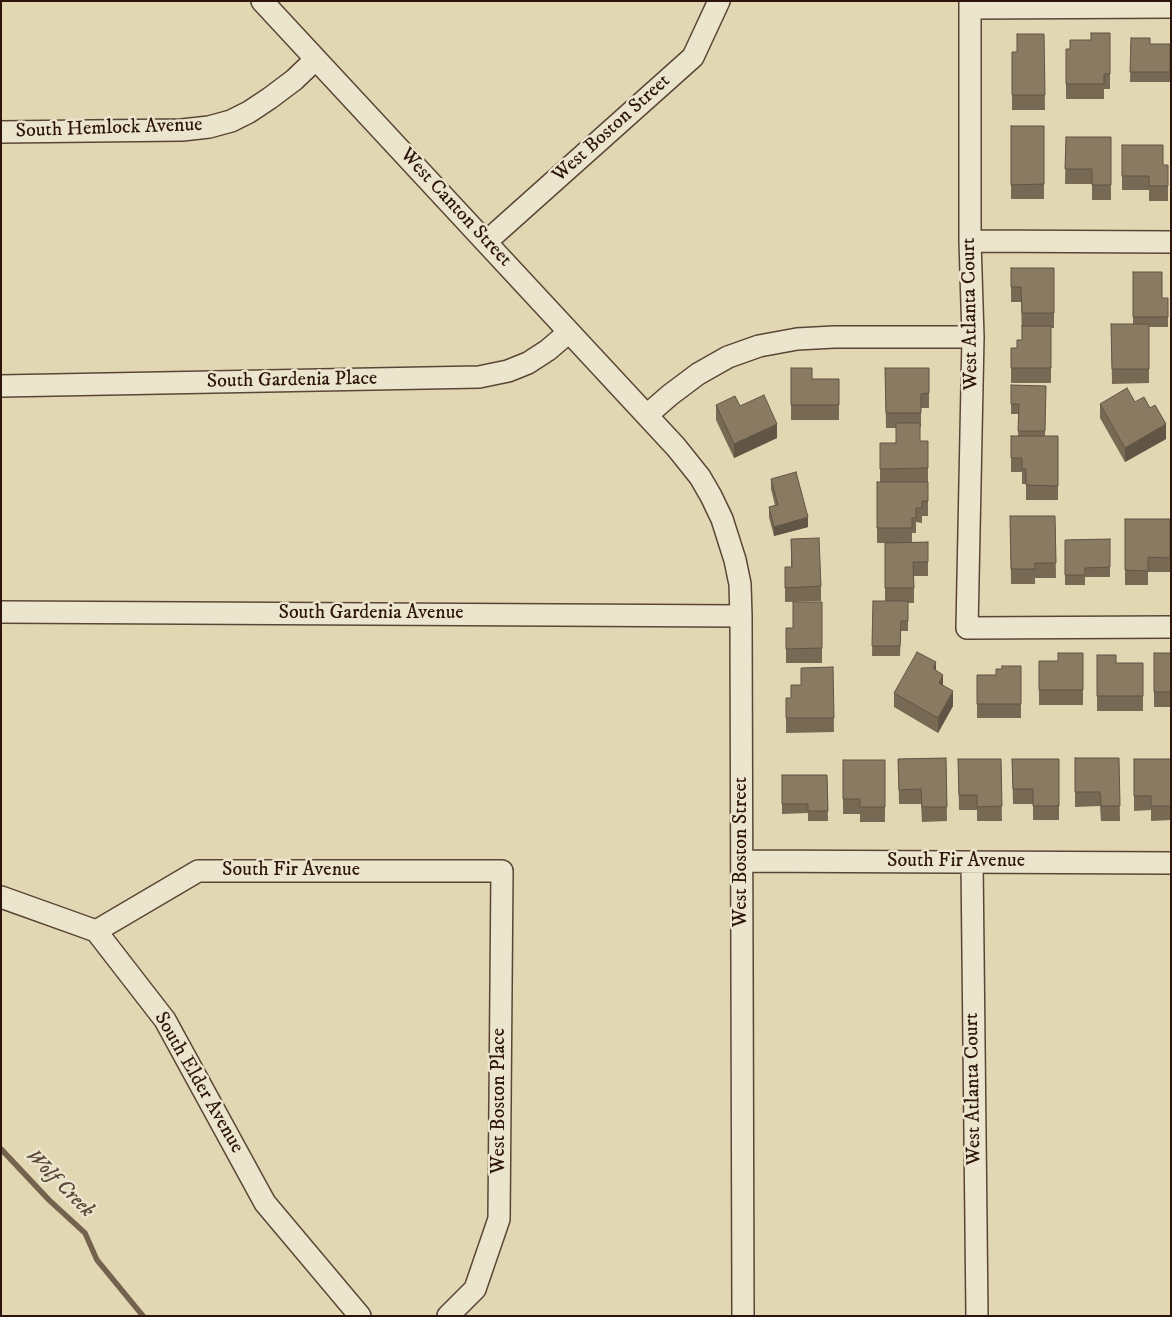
<!DOCTYPE html>
<html>
<head>
<meta charset="utf-8">
<style>
	body { margin:0 }
	#map { position:relative; width:1172px; height:1317px; overflow:hidden; background:#e1d7b2; font-family:"IM FELL DW Pica",serif }
	canvas { display:block }
	.frame { position:absolute; inset:0; border:2px solid #2e150c; pointer-events:none }
</style>
</head>
<body>
<div id="map">
<canvas width="1172" height="1317"></canvas>
<div class="frame"></div>
</div>
<script>
const context = document.querySelector('canvas').getContext('2d');
context.lineJoin = 'round';
function poly(rows) {
  const path = new Path2D();
  for (const r of rows) {
    path.moveTo(r[0], r[1]);
    for (let i = 2; i < r.length; i += 2) path.lineTo(r[i], r[i + 1]);
  }
  return path;
}
function stroke(path, color, width, dash) {
  context.strokeStyle = color;
  context.lineWidth = width;
  context.lineCap = dash ? 'butt' : 'round';
  context.setLineDash(dash || []);
  context.stroke(path);
}
function fill(path, color) {
  context.fillStyle = color;
  context.fill(path, 'evenodd');
}
function label(font, color, halo, rows, align = 'center') {
  context.font = font + ' "IM FELL DW Pica",serif';
  context.lineWidth = 5;
  context.setLineDash([]);
  context.textBaseline = 'middle';
  context.strokeStyle = halo;
  context.fillStyle = color;
  for (const [text, x, y, turn = 0] of rows) {
    context.save();
    context.translate(x, y);
    context.rotate((+turn || 0) * Math.PI / 180);
    context.textAlign = isNaN(turn) ? turn : align;
    if (halo) context.strokeText(text, 0, 0);
    context.fillText(text, 0, 0);
    context.restore();
  }
}
stroke(poly([
	[1,1149,49,1200,85,1233,97,1260,143,1316]
]), '#75624e', 5.5);
const minor = poly([
	[262,1,676,447,700,477,711,496,722,519,735,560,740,584,741,616,743,1316],
	[970,1,970,241,973,337,967,628,1171,627],
	[970,8,1171,7],
	[1,132,182,130,209,127,231,121,249,112,270,98,294,80,316,59],
	[970,241,1171,242],
	[486,242,693,57,719,1],
	[1,386,479,377,508,371,528,363,548,350,569,332],
	[647,415,670,395,698,374,728,357,759,346,797,339,834,337,973,337],
	[1,612,741,616],
	[742,861,1171,863],
	[972,862,977,1316],
	[1,897,96,931,165,1020,265,1203,360,1316],
	[96,931,198,871,502,871,499,1219,475,1289,448,1316]
]);
stroke(minor, '#5b4636', 24);
stroke(minor, '#ece5cd', 21);
fill(poly([
	[1110,33,1110,89,1104,89,1104,99,1066,99,1066,49,1070,49,1091,40],
	[1044,34,1045,110,1012,110,1012,52,1017,52],
	[1131,38,1150,44,1170,44,1170,82,1130,82],
	[1011,126,1044,126,1044,199,1011,199],
	[1066,137,1111,137,1111,200,1092,200,1092,184,1065,184],
	[1122,145,1163,165,1168,165,1168,201,1149,201,1149,190,1122,190],
	[1011,268,1054,268,1054,328,1051,328,1051,383,1011,383,1011,348,1017,348,1022,340,1021,302,1011,302],
	[1133,272,1162,298,1168,298,1168,327,1149,327,1149,383,1112,384,1111,324,1133,324],
	[791,368,812,379,839,379,839,420,791,420],
	[885,368,929,368,929,408,921,408,921,427,920,427,920,441,928,441,928,516,922,516,922,523,916,522,916,533,912,533,912,542,928,542,928,576,914,576,914,603,908,603,908,631,901,631,900,656,872,656,873,601,885,601,885,543,877,543,877,482,880,482,880,443,896,443,896,428,886,428],
	[1011,385,1046,386,1045,436,1058,436,1058,500,1026,500,1026,484,1022,484,1022,472,1011,472,1011,436,1018,436,1019,414,1011,414],
	[1135,402,1166,439,1125,462,1100,418,1100,404],
	[716,405,740,406,777,438,734,458,716,420],
	[771,479,808,527,774,536,769,517,769,507,775,505,771,489],
	[1010,516,1055,516,1056,578,1035,578,1035,584,1011,584],
	[1125,519,1170,519,1170,572,1148,572,1148,585,1125,585],
	[791,539,821,586,821,601,785,602,785,567,791,567],
	[1110,539,1110,577,1085,577,1085,585,1065,585,1065,540],
	[822,602,822,663,786,663,786,628,793,628],
	[1083,653,1083,705,1039,705,1039,661,1058,661],
	[1154,653,1171,653,1171,707,1154,707],
	[1097,655,1116,663,1143,663,1143,711,1097,711],
	[1021,666,1021,718,977,718,977,675,996,675,1002,669],
	[833,667,834,732,786,733,786,698,791,698,801,685],
	[936,670,953,706,938,733,894,707,894,693],
	[946,758,947,821,922,822,921,804,899,804,898,759],
	[1075,758,1119,758,1120,821,1101,821,1100,806,1075,807],
	[958,759,1001,759,1002,821,977,821,977,810,959,810],
	[1012,759,1059,759,1059,820,1033,820,1033,804,1013,804],
	[1134,759,1171,759,1171,820,1151,821,1151,810,1134,811],
	[843,760,885,760,885,822,860,822,860,814,843,814],
	[782,775,827,775,828,821,808,821,808,813,782,814]
]), '#786954');
fill(poly([
	[777,424,777,438,734,458,734,444],
	[1166,424,1166,439,1125,462,1125,448],
	[808,517,808,527,774,536,774,527],
	[936,662,936,677,933,668],
	[943,675,943,689,939,683],
	[953,691,953,706,938,733,938,718]
]), '#615545');
const building = poly([
	[1091,33,1110,33,1110,74,1104,74,1104,84,1066,84,1066,49,1070,49,1070,40,1091,40,1091,33],
	[1017,34,1044,34,1045,95,1012,95,1012,52,1017,52,1017,34],
	[1131,38,1150,38,1150,44,1170,44,1170,72,1130,72,1131,38],
	[1011,126,1044,126,1044,184,1011,185,1011,126],
	[1066,137,1111,137,1111,185,1092,185,1092,169,1065,169,1066,137],
	[1122,145,1163,145,1163,165,1168,165,1168,186,1149,186,1149,176,1122,176,1122,145],
	[1011,268,1054,268,1054,313,1022,313,1021,287,1011,287,1011,268],
	[1133,272,1162,272,1162,298,1168,298,1168,317,1133,317,1133,272],
	[1111,324,1149,324,1149,369,1112,369,1111,324],
	[1022,326,1051,326,1051,368,1011,368,1011,348,1017,348,1017,340,1022,340,1022,326],
	[791,368,812,368,812,379,839,379,839,405,791,405,791,368],
	[885,368,929,368,929,393,921,394,921,413,886,413,885,368],
	[1011,385,1046,386,1045,431,1018,431,1019,404,1011,404,1011,385],
	[1127,388,1135,402,1144,397,1150,408,1155,405,1166,424,1125,448,1100,404,1127,388],
	[764,395,777,424,734,444,716,405,735,396,740,406,764,395],
	[896,423,920,423,920,441,928,441,928,468,880,469,880,443,896,443,896,423],
	[1011,436,1058,436,1058,486,1026,485,1026,469,1022,469,1022,458,1011,458,1011,436],
	[796,472,808,517,774,527,769,507,778,505,771,479,796,472],
	[877,482,928,482,928,501,922,501,922,508,916,508,916,518,912,518,912,528,877,528,877,482],
	[1010,516,1055,516,1056,563,1035,563,1035,569,1011,569,1010,516],
	[1125,519,1170,519,1170,558,1148,557,1148,571,1125,570,1125,519],
	[819,538,821,586,785,588,785,567,792,567,791,539,819,538],
	[1110,539,1110,567,1085,568,1085,575,1065,575,1065,540,1110,539],
	[928,542,928,562,913,562,914,588,885,588,885,543,928,542],
	[873,601,908,601,908,621,901,621,900,646,872,646,873,601],
	[793,602,822,602,822,648,786,649,786,628,793,628,793,602],
	[917,652,936,662,933,668,943,675,939,683,953,691,938,718,894,693,917,652],
	[1058,653,1083,653,1083,690,1039,690,1039,661,1058,661,1058,653],
	[1154,653,1171,653,1171,692,1154,692,1154,653],
	[1097,655,1116,655,1116,663,1143,663,1143,696,1097,696,1097,655],
	[1002,666,1021,666,1021,704,977,704,977,675,996,675,996,669,1002,669,1002,666],
	[833,667,834,718,786,718,786,698,791,698,791,685,801,685,801,668,833,667],
	[946,758,947,807,922,807,921,789,899,790,898,759,946,758],
	[1075,758,1119,758,1120,806,1101,806,1100,792,1075,792,1075,758],
	[958,759,1001,759,1002,806,977,807,977,795,959,795,958,759],
	[1012,759,1059,759,1059,806,1033,806,1033,789,1013,789,1012,759],
	[1134,759,1171,759,1171,806,1151,806,1151,796,1134,796,1134,759],
	[843,760,885,760,885,807,860,807,860,799,843,799,843,760],
	[782,775,827,775,828,811,808,811,808,804,782,804,782,775]
]);
fill(building, '#8b7a62');
stroke(building, '#615545', 1);
label('20px', '#2e150c', '#ece5cd', [
	["South Hemlock Avenue",109,129,-2],
	["West Boston Street",612,129,-42],
	["West Canton Street",455,208,47],
	["West Atlanta Court",971,314,-91],
	["South Gardenia Place",292,381,-1],
	["South Gardenia Avenue",371,614],
	["West Boston Street",742,852,-90],
	["South Fir Avenue",956,862],
	["South Fir Avenue",291,871],
	["South Elder Avenue",198,1083,60],
	["West Atlanta Court",974,1089,-91],
	["West Boston Place",500,1101,-90]
]);
label('italic 21px', '#5d4838', '#ece5cd', [
	["Wolf Creek",59,1184,45]
]);
</script>
</body>
</html>
